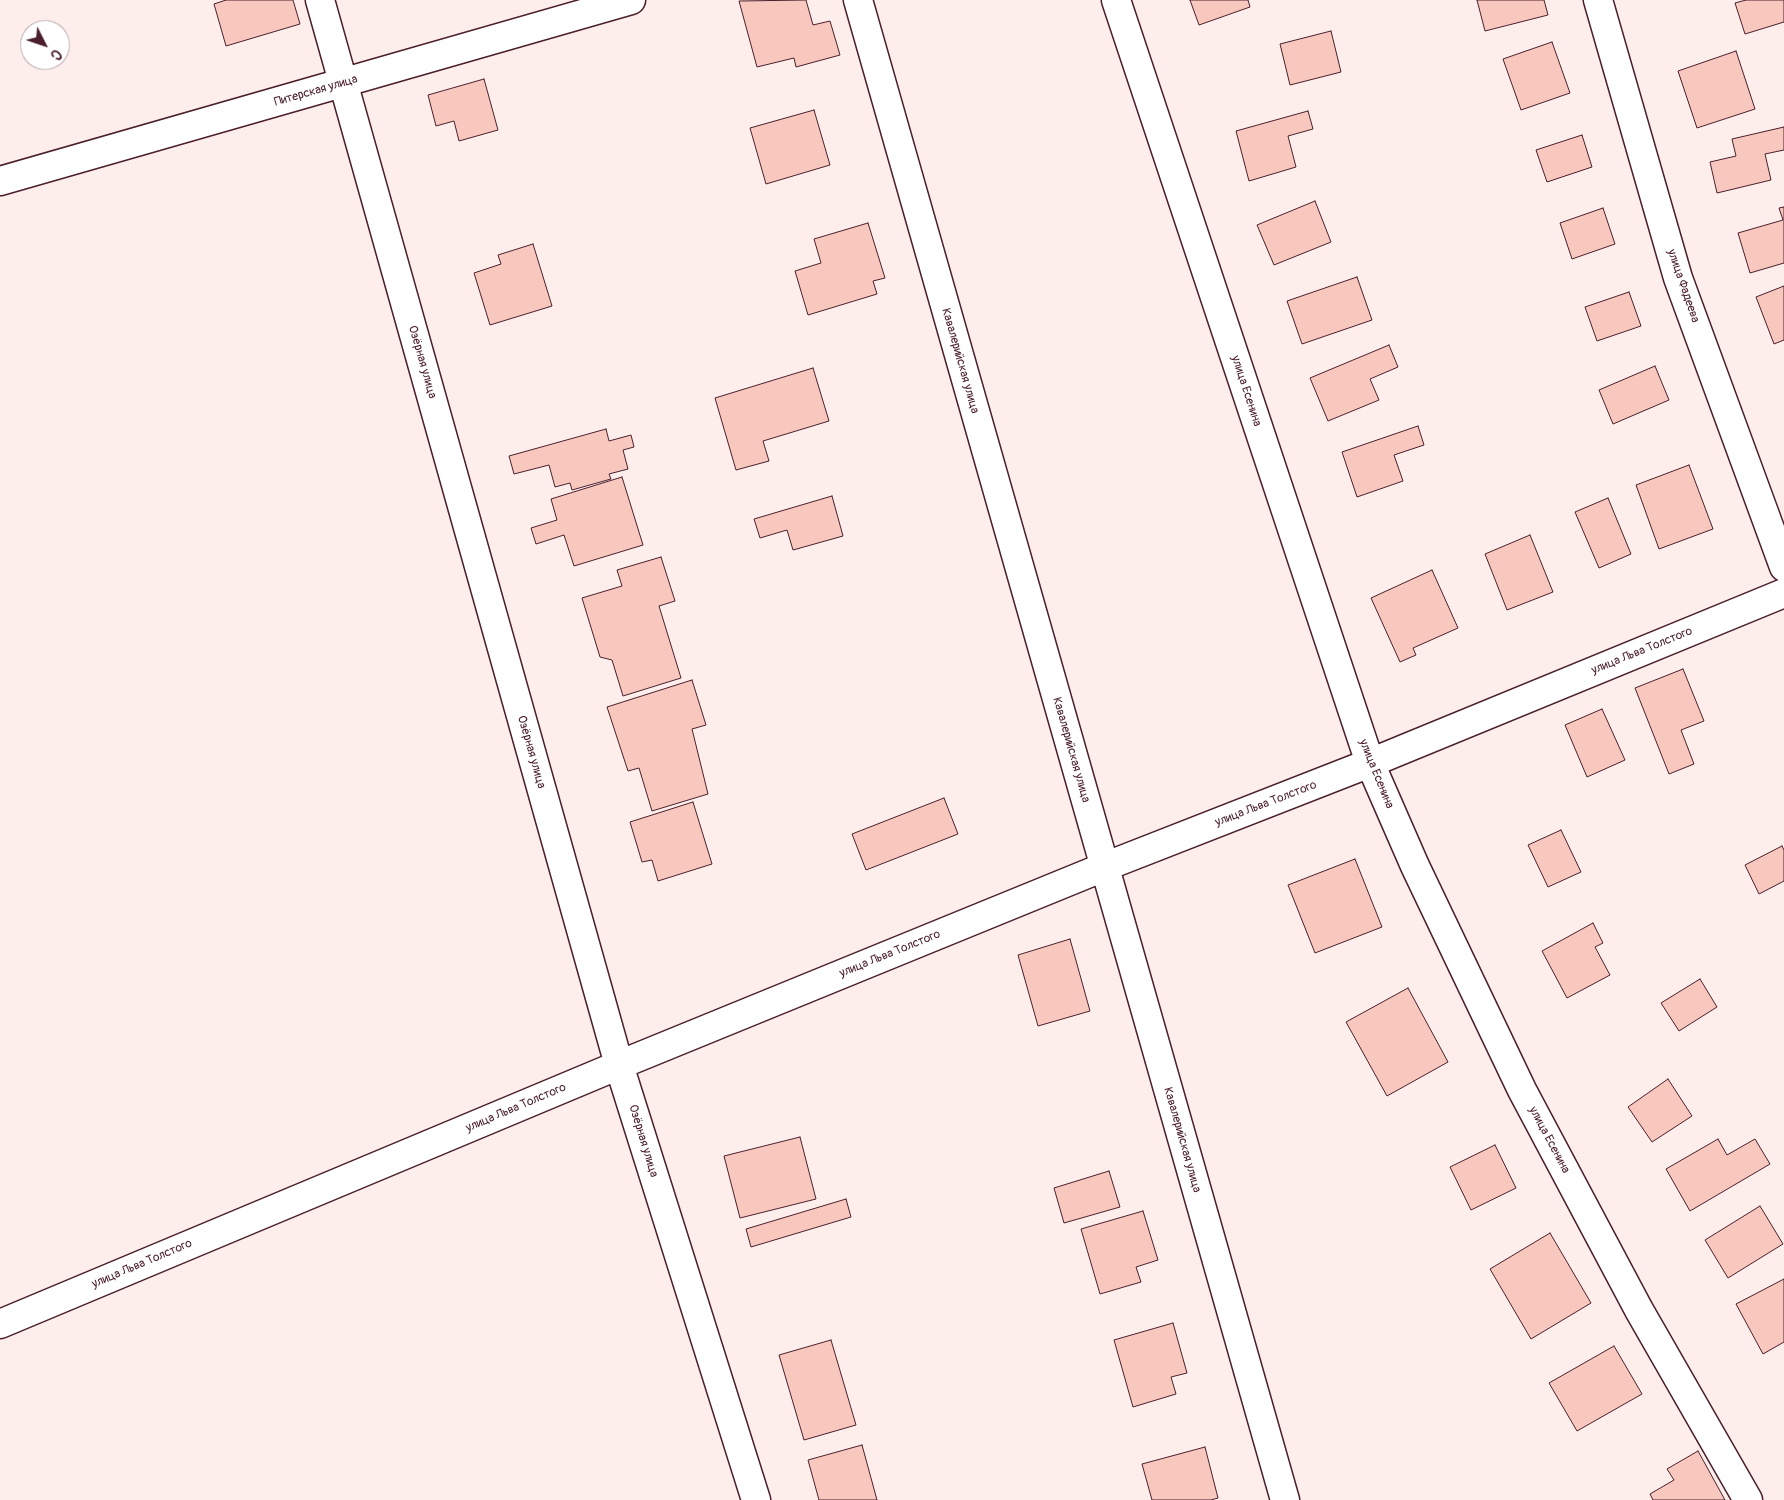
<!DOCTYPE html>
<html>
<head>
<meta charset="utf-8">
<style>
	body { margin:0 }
	#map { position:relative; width:1784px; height:1500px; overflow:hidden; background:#fdeeec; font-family:Pangolin,sans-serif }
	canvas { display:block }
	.north { position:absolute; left:20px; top:20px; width:50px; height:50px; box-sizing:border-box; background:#fff; border:1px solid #b7a5aa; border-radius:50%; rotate:131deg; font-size:14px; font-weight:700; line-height:20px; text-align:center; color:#4a1f2b }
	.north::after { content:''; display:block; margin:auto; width:18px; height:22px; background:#4a1f2b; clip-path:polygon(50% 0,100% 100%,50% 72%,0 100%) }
</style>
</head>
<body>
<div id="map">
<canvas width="1784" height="1500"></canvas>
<div class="north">С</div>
</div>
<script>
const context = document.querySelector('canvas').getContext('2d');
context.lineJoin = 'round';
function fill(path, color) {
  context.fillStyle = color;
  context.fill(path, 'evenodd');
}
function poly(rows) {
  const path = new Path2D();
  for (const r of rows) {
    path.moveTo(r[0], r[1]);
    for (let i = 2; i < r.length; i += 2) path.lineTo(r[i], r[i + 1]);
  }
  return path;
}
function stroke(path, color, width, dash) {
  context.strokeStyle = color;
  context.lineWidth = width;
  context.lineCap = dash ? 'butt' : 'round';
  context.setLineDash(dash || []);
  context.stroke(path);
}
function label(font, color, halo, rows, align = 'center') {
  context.font = font + ' Pangolin,sans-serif';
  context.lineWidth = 5;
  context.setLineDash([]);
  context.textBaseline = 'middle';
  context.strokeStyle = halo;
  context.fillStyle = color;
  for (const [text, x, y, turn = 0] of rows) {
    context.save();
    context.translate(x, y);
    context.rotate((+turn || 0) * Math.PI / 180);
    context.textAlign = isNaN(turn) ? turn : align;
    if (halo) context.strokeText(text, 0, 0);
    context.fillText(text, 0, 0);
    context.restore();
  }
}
const building = poly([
	[226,0,293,0,300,24,226,46,214,4,226,0],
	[806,0,813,25,830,21,840,55,796,67,794,58,757,67,739,1,806,0],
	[1190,0,1248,0,1250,7,1199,25,1190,0],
	[1477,0,1544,0,1548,15,1485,31,1477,0],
	[1746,0,1784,0,1784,22,1745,34,1735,3,1746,0],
	[1331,31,1341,72,1290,85,1280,44,1331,31],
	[1552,42,1570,93,1521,110,1503,59,1552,42],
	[1736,51,1755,109,1697,128,1678,71,1736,51],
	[484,79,498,130,459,141,454,121,436,126,428,95,484,79],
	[814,110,830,165,766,184,750,128,814,110],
	[1308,111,1313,129,1288,136,1296,167,1249,181,1236,131,1308,111],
	[1784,127,1784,150,1765,154,1771,180,1717,193,1710,162,1736,156,1732,139,1784,127],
	[1582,135,1592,167,1547,182,1536,150,1582,135],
	[1315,201,1331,242,1274,265,1257,225,1315,201],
	[1784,207,1784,263,1750,273,1738,233,1783,220,1779,208,1784,207],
	[1603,208,1615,244,1572,259,1560,223,1603,208],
	[868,223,885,278,873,281,877,294,808,315,795,271,821,263,814,239,868,223],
	[533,244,552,306,490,325,474,273,501,264,498,255,533,244],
	[1357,277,1372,320,1302,344,1287,301,1357,277],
	[1784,286,1784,340,1774,344,1756,297,1784,286],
	[1629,292,1641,326,1597,341,1585,307,1629,292],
	[1389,345,1398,367,1370,379,1379,400,1328,421,1310,378,1389,345],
	[1655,366,1669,400,1613,424,1599,390,1655,366],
	[813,368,829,421,763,441,769,461,736,470,715,398,813,368],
	[1418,426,1424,445,1394,455,1403,481,1357,497,1342,452,1418,426],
	[606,429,609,441,631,435,634,447,623,450,628,469,609,474,611,479,572,490,570,483,555,487,549,465,514,474,509,456,606,429],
	[1689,465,1713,529,1659,549,1636,485,1689,465],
	[622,477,643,545,574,566,564,535,536,544,531,528,557,520,551,499,622,477],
	[832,496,843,536,793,550,787,530,760,538,754,519,832,496],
	[1608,498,1631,554,1599,568,1575,512,1608,498],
	[1530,535,1553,592,1507,610,1485,554,1530,535],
	[661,557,675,601,659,606,681,678,623,696,612,660,600,657,582,598,622,586,617,570,661,557],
	[1432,570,1458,628,1413,648,1416,655,1400,662,1371,598,1432,570],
	[1683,669,1704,721,1681,730,1694,764,1669,774,1635,688,1683,669],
	[692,680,706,725,692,729,708,794,652,811,639,768,628,771,607,707,692,680],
	[1602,709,1625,760,1587,777,1565,725,1602,709],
	[944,798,958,834,866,870,852,834,944,798],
	[693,802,712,864,658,881,652,860,642,862,630,822,693,802],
	[1561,830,1581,872,1548,887,1528,845,1561,830],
	[1782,846,1784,850,1784,881,1759,894,1745,865,1782,846],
	[1355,859,1382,927,1315,953,1288,885,1355,859],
	[1593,923,1603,943,1595,947,1610,975,1567,998,1542,951,1593,923],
	[1070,939,1090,1011,1038,1026,1018,955,1070,939],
	[1700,979,1717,1007,1679,1031,1661,1003,1700,979],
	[1408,988,1448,1062,1387,1096,1346,1022,1408,988],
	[1668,1079,1692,1116,1652,1142,1628,1107,1668,1079],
	[800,1137,816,1199,740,1218,724,1156,800,1137],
	[1718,1139,1727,1155,1755,1139,1770,1164,1690,1211,1666,1169,1718,1139],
	[1495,1145,1516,1188,1471,1210,1450,1167,1495,1145],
	[1109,1171,1120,1207,1064,1223,1054,1188,1109,1171],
	[846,1199,851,1217,751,1247,746,1229,846,1199],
	[1760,1206,1783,1244,1728,1278,1705,1240,1760,1206],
	[1143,1211,1158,1260,1136,1267,1141,1282,1100,1294,1081,1229,1143,1211],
	[1550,1233,1591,1303,1531,1339,1490,1269,1550,1233],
	[1784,1279,1784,1342,1763,1354,1736,1304,1784,1279],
	[1173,1323,1187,1373,1171,1377,1176,1394,1133,1407,1114,1340,1173,1323],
	[831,1340,856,1425,804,1440,779,1355,831,1340],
	[1614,1346,1642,1394,1577,1431,1549,1383,1614,1346],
	[862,1445,877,1500,819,1500,808,1460,862,1445],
	[1205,1447,1218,1498,1211,1500,1152,1500,1142,1464,1205,1447],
	[1698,1451,1725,1500,1653,1500,1650,1494,1674,1480,1667,1469,1698,1451]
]);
fill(building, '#f8c8bf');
stroke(building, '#4a1f2b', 1);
const minor = poly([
	[320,0,619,1065,756,1500],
	[858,0,1285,1500],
	[1116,0,1370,763,1415,866,1522,1090,1639,1310,1748,1500],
	[1598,0,1678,278,1784,567],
	[0,181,631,0],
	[0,1324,619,1065,1104,867,1370,763,1784,593]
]);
stroke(minor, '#4a1f2b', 31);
stroke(minor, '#fff', 28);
label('12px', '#4a1f2b', '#fff', [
	["Питерская улица",316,91,-16],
	["улица Фадеева",1683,286,71],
	["Кавалерийская улица",960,361,74],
	["Озёрная улица",422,362,74],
	["улица Есенина",1246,391,72],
	["улица Льва Толстого",1642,651,-22],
	["Кавалерийская улица",1071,750,74],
	["Озёрная улица",531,752,74],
	["улица Есенина",1376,774,68],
	["улица Льва Толстого",1266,804,-21],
	["улица Льва Толстого",890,954,-22],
	["улица Льва Толстого",516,1108,-23],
	["Кавалерийская улица",1182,1140,74],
	["улица Есенина",1549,1140,62],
	["Озёрная улица",643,1141,73],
	["улица Льва Толстого",142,1264,-23]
]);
</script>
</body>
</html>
